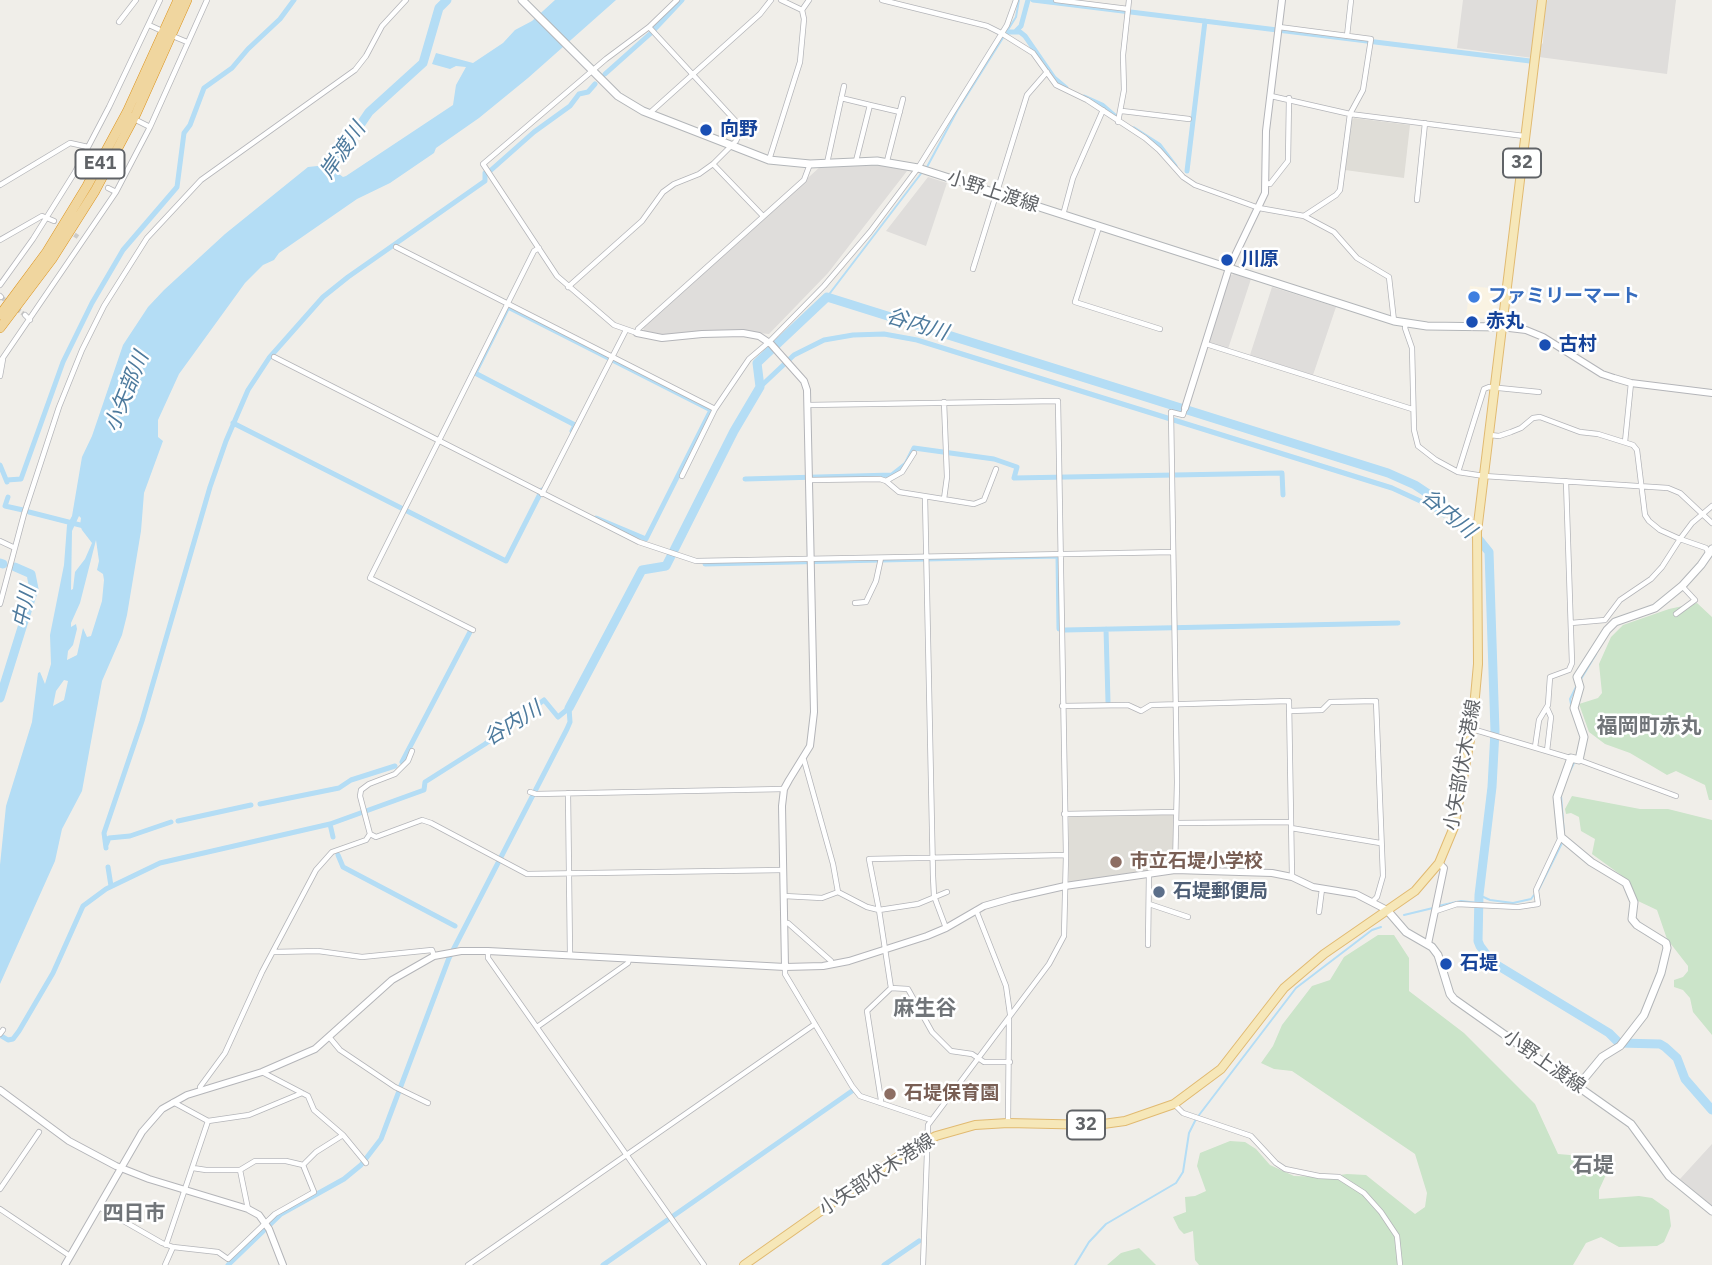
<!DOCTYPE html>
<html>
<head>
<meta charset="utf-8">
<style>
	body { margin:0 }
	canvas { display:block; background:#f0eee9 }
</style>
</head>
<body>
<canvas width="1712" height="1265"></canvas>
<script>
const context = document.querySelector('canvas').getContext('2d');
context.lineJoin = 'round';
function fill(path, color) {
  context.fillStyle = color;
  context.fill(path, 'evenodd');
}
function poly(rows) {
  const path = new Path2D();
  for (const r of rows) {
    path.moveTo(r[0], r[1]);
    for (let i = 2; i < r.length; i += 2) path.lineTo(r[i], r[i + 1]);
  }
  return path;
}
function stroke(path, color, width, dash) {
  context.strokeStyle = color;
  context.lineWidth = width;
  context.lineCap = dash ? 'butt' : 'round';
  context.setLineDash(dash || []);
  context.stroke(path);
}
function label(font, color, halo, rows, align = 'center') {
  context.font = font + ' "IBM Plex Sans","Noto Sans JP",sans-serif';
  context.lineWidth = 5;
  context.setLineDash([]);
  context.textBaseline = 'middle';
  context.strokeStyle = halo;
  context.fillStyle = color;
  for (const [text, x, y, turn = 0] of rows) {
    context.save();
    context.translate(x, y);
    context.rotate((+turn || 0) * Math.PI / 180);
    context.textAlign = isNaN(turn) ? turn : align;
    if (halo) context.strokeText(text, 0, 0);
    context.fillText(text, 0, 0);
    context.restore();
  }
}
fill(poly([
	[1470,286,1498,289,1496,313,1489,319,1466,317]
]), '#faf3e3');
fill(poly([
	[1463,0,1539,0,1533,58,1457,48],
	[1548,0,1676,0,1667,74,1539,57,1541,45,1543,43,1545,2],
	[888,164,907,171,828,273,769,334,724,330,664,335,644,332,643,327,821,166],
	[928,177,947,183,926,246,886,231],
	[1235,273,1251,279,1228,349,1208,342,1230,276],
	[1272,287,1336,307,1313,375,1250,355],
	[1712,1144,1712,1206,1680,1179]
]), '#dfdddb');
fill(poly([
	[1354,118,1410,125,1404,178,1345,170,1352,120],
	[1174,814,1173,868,1069,882,1069,816]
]), '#dfddd7');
fill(poly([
	[1697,603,1712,617,1712,800,1709,800,1705,785,1676,771,1667,775,1630,753,1605,744,1589,732,1579,704,1598,698,1602,693,1599,664,1611,637,1623,625,1669,609],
	[1572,796,1640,809,1668,809,1712,820,1712,1035,1693,1012,1690,998,1683,990,1674,987,1674,980,1683,977,1688,971,1688,966,1667,939,1657,910,1638,901,1625,878,1592,854,1595,839,1581,831,1579,817,1571,813,1566,814,1565,809],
	[1378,935,1394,935,1409,958,1409,991,1464,1033,1535,1104,1558,1154,1606,1158,1609,1168,1599,1190,1599,1199,1639,1196,1652,1198,1669,1210,1671,1226,1664,1242,1657,1246,1619,1247,1601,1237,1586,1243,1573,1265,1199,1265,1195,1260,1193,1231,1184,1234,1179,1229,1173,1217,1186,1212,1185,1197,1195,1196,1206,1191,1197,1166,1200,1153,1230,1141,1245,1142,1256,1149,1270,1165,1294,1176,1326,1177,1347,1174,1366,1175,1415,1214,1425,1207,1427,1193,1415,1154,1292,1071,1274,1069,1261,1063,1273,1046,1282,1025,1312,986,1330,980,1344,957],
	[1139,1248,1156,1265,1107,1265,1121,1253]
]), '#cbe4c9');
fill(poly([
	[555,0,616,0,528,78,479,118,436,148,434,153,390,183,357,199,279,253,274,260,263,265,245,283,179,374,158,420,158,437,163,441,144,493,141,531,127,615,122,635,102,681,82,791,62,829,55,861,0,984,0,865,6,806,32,722,38,673,40,672,45,684,51,664,50,635,64,565,67,525,72,516,82,457,92,436,123,345,148,307,164,290,225,234,308,167,327,165,343,177,346,176,453,105,456,85,466,67,456,66,450,69,432,64,436,53,473,63,503,43,515,30,532,21],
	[79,516,81,518,80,525,82,530,92,543,85,559,75,572,73,589,71,590,72,531],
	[96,540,99,561,97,570,103,574,104,580,102,601,91,636,87,637,83,628,77,655,67,660,68,651,73,645,77,629,76,624,71,627,71,623,80,603],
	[64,680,68,681,64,700,53,706,56,691]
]), '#b4ddf5');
stroke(poly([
	[927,167,957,111,1016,17,1019,0],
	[827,297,923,171],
	[1581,679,1596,654],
	[1573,714,1570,699,1576,687],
	[1569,773,1574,763],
	[1561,795,1564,834],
	[1538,891,1562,843],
	[1479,895,1490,900,1513,903,1531,899,1534,895],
	[1438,906,1461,901,1479,903],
	[1404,915,1433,908],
	[1075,1265,1089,1242,1106,1224,1176,1183,1183,1172,1189,1133,1196,1119,1296,988,1372,930,1381,927]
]), '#b4ddf5', 2);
stroke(poly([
	[1033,0,1530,61],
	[1016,31,1021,26,1028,0],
	[1006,32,1020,32,1025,36,1054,78,1066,88],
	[605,74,651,33,682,0],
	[1084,97,1102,105,1117,118],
	[1134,129,1159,145,1175,166],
	[490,171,534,132,570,106,579,94,588,92,595,84],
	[1187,171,1205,21],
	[760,387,794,355,824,340,853,335,884,334,917,340,1392,488,1429,505,1444,515,1446,513],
	[233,423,506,561,542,490],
	[572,431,575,425,475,373,508,307,711,410,646,539,596,518],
	[0,465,7,482],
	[745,479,892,475,906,464,914,448,994,459,1017,467,1014,478,1282,473,1283,495],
	[7,480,21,479,63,362,92,303,123,250,177,187,184,133,190,125,204,88,232,68,248,49,280,19,294,0],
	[8,497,5,506,23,510],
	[29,512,84,526],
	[705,564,1058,556,1059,629],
	[1106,629,1108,702],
	[1065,630,1398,623],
	[402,762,470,632],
	[260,804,339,788,351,780,395,766],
	[178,821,251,805],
	[330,824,333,837],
	[106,845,109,838,130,836,171,822],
	[106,848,104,833,142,721,210,487,226,441,248,390,269,358,323,297,348,277,485,181,485,173],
	[338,855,343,867,455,926],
	[108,867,111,886],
	[0,1035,8,1040,13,1039,19,1031,53,973,83,906,106,889,160,863,330,824,424,790,425,782,485,744,544,700,558,717,569,708],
	[228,1265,281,1214,344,1179,361,1165,381,1139,449,958,567,729,570,722,569,708],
	[603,1265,852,1091],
	[884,1265,919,1241]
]), '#b4ddf5', 5);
stroke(poly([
	[324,178,369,112,423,63,439,8,447,0],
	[0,563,3,564],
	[0,698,34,589,31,574,15,567],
	[569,708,642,570,666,566,734,431,760,387,757,363,827,297,1388,473,1415,485,1433,497,1468,526,1489,552,1495,731,1492,787,1479,895,1478,941,1480,946,1492,962,1609,1033,1619,1043,1660,1044,1665,1047,1677,1058,1685,1079,1712,1110]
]), '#b4ddf5', 9);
stroke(poly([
	[69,231,78,237],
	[1,297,25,315]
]), '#cccbc8', 4.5, [4.5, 2]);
const minor = poly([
	[677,0,649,27,606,59,483,164,557,276,614,325,637,333,638,329,804,180,810,164],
	[781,0,802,10],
	[882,0,987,26,1001,33,1033,53,1056,85,1087,100,1145,138,1159,150,1183,177,1195,185,1259,208,1304,216,1334,232,1357,258,1389,277,1394,321],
	[1056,0,1128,9],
	[119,22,136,0],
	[149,25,160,30],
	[1279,27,1371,39,1363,90,1350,114,1340,190,1336,195,1304,216],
	[1347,36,1351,0],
	[175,37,187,42],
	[1271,96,1350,114,1524,136],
	[841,98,870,105],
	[652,111,760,14,771,0],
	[1122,111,1189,119],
	[138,121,150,127],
	[1118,122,1124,90,1123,55,1129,0],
	[769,160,800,62,804,19,802,10,809,0],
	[856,161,870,105,900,112],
	[887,161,903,99],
	[827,163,844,86],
	[713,164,763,216],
	[75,172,82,175],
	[1266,183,1270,184,1288,161,1289,98],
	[0,185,70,143,88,147],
	[108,188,116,192],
	[1417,200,1425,123],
	[1063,215,1073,178,1103,110],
	[1099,227,1075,302,1160,329],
	[0,240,42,216,54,221],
	[396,247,715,409],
	[973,269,1027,95,1047,72],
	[0,285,33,239,75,172,109,107,160,0],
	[568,287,642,221,663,192,674,184,699,174,713,164,736,141,742,128,649,27],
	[0,296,1,297],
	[25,315,30,320],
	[1406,323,1405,328,1412,348,1414,430,1418,446,1436,460,1458,472,1484,476,1668,488,1680,493,1712,523],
	[1206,344,1412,409],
	[274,357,639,542,696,561,1173,552],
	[0,362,116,192,150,127,207,0],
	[0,376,3,359],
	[808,405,1058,401,1066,855,1064,936,1049,964,928,1125,923,1265],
	[1490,435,1499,436,1511,432,1521,428,1533,418,1540,417,1580,432,1598,434,1633,445,1637,450,1645,515,1649,521,1660,530,1680,539,1692,523,1712,506],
	[1625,442,1631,383],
	[1458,472,1484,389,1489,387,1539,392],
	[682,476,715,409,749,359,769,342,824,286,870,232,918,168,1007,25,1016,0],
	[810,480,880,479,886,481,899,492,974,504,984,500,996,469],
	[886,481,902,472,914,453],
	[542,494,626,330],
	[925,497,933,876,934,896,946,928],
	[944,499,947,477,944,402],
	[0,541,15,548],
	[855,603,866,602,876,581,881,558],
	[0,604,24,514,59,407,82,350,104,306,147,238,201,180,355,70,366,56,382,26,406,0],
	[1676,614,1695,600,1682,586],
	[1571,623,1605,620,1620,600,1651,579,1662,567,1680,539,1706,548,1708,552],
	[473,630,370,578,534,251,539,248],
	[1062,706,1128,705,1141,711,1151,705,1289,701,1292,877],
	[1289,711,1322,710,1330,702,1376,701,1383,876,1377,897,1373,901],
	[1472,729,1570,758],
	[1535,747,1539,720,1548,705,1550,677,1569,670,1572,663,1566,481],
	[1547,751,1551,717,1547,708],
	[804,760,833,864,838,892],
	[1579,760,1676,796],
	[530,792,536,794,784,789],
	[568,793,570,955],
	[1064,814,1176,812],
	[1176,823,1291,822],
	[1291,828,1380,843],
	[370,834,360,796,361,790,369,784,395,774,408,761,412,751],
	[1175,870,1177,782,1171,412,1183,415,1185,408],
	[947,892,918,904,879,910,869,859,1066,855],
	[784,896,822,898,838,892,867,907,879,910,891,988,867,1011,881,1100,880,1103],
	[1149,904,1188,917],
	[976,910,1006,986,1010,1014],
	[1436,911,1457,904,1518,907,1538,904,1536,890,1561,837],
	[1319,912,1322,889],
	[784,923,788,923,831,961,831,964],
	[1148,945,1149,873],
	[488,951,488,958,704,1265],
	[273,952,318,951,362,957,432,950,434,956],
	[785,967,785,974,852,1086,860,1096,931,1120],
	[891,988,908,989,932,1032,951,1051,972,1054,984,1062,1010,1062],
	[537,1027,628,963,629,959],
	[0,1034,3,1030],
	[330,1038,340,1050,395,1087,428,1103],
	[262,1072,308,1096,314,1110,343,1135],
	[201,1090,200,1087,225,1053,262,972,316,870,332,852,366,840,370,834,376,837,422,820,431,823,527,874,783,870],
	[173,1102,208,1121,249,1115,302,1093],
	[1174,1104,1183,1113,1251,1136,1276,1163,1285,1169,1319,1176,1339,1177,1364,1193,1381,1212,1397,1236,1400,1265],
	[1008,1122,1009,1019],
	[303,1165,316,1152,343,1135,366,1163],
	[240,1170,248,1209],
	[0,1189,39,1132],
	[99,1207,162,1243,173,1247,218,1252,228,1259,275,1214,314,1192,303,1165,286,1161,255,1161,240,1170,206,1170,193,1168],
	[0,1209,70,1256],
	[166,1245,208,1121],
	[165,1265,173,1247],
	[468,1265,815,1024]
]);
const tertiary = poly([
	[1501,327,1526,330,1543,337,1602,374,1614,378,1631,383,1712,393],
	[637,333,662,338,702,334,743,333,759,336,771,344,804,381,807,390,814,712,810,746,789,780,784,789,782,806,785,967],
	[1185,408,1229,268,1265,193,1266,131,1282,0],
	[1428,944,1444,868,1439,863],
	[0,1090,69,1141,116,1166,149,1179,248,1209,259,1215,269,1229,283,1265],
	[65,1265,142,1132,162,1109,187,1095,262,1072,315,1049,392,980,434,956,461,951,488,951,785,967,823,966,849,961,927,936,946,928,984,906,1012,898,1065,886,1175,870,1272,873,1292,877,1313,887,1356,894,1387,910]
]);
const secondary = poly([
	[522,0,618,96,643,111,769,160,810,164,877,161,918,168,1394,321,1427,326,1501,327],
	[1387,910,1406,932,1432,947,1438,955,1450,994,1454,999,1631,1124,1669,1176,1712,1211],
	[1578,1086,1602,1057,1620,1046,1644,1015,1661,973,1667,948,1666,943,1637,925,1632,919,1634,902,1626,883,1591,862,1561,837,1557,797,1571,758,1579,760,1584,737,1574,708,1580,687,1577,677,1607,630,1615,622,1655,608,1682,586,1701,565,1712,549]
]);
const primary = poly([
	[744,1265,899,1156,936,1136,975,1125,1008,1123,1096,1125,1125,1121,1174,1104,1221,1069,1284,988,1324,954,1415,891,1439,863,1454,827,1472,729,1478,664,1477,532,1542,0]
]);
const motorway = poly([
	[0,315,46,253,87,186,127,112,178,0],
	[0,328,52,259,95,191,136,114,187,0]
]);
stroke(minor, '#b4b5b9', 6);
stroke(tertiary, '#b4b5b9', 8);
stroke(secondary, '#b3b6b9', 9);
stroke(primary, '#e1ba71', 10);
stroke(motorway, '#db931d', 10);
stroke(minor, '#fff', 4.5);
stroke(tertiary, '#fff', 6);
stroke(secondary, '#fff', 7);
stroke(primary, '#f6e7b8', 8);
stroke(motorway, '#f0d69f', 9);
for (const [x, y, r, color] of [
	[706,130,7,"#1a4fb4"],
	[1227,260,7,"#1a4fb4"],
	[1474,297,7,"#3f7fe0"],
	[1472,322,7,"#1a4fb4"],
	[1545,345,7,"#1a4fb4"],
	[1116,862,7,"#8d6e63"],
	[1159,892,7,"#5c6f8a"],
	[1446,964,7,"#1a4fb4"],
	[890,1094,7,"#8d6e63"]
]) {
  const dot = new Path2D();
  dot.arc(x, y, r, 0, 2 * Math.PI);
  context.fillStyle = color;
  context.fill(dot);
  stroke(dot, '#fff', 2.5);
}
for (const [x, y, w] of [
	[1522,163,38],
	[100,164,49],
	[1086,1125,38]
]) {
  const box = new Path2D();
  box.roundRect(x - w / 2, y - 14.5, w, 29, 5);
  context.fillStyle = '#fff';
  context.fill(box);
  stroke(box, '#606367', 2);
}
label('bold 18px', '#606367', null, [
	["32",1522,163],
	["E41",100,164],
	["32",1086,1125]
]);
label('bold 19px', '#164399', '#fff', [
	["向野",720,130],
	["川原",1241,260],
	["赤丸",1486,322],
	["古村",1559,345],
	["石堤",1460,964]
], 'left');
label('19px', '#606367', '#fff', [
	["小野上渡線",993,192,18],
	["小矢部伏木港線",1463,765,-80],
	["小野上渡線",1544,1062,35],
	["小矢部伏木港線",877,1175,-33]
]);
label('bold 19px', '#366cbe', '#fff', [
	["ファミリーマート",1488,297]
], 'left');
label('bold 19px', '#785e54', '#fff', [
	["市立石堤小学校",1130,862],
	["石堤保育園",904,1094]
], 'left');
label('bold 19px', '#4e5e75', '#fff', [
	["石堤郵便局",1173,892]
], 'left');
label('italic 21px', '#4d7a9d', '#fff', [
	["岸渡川",343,151,-56],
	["谷内川",917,325,17],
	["小矢部川",127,392,-68],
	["谷内川",1448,514,40],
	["中川",25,607,-78],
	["谷内川",513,724,-32]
]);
label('bold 21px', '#717579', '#fff', [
	["福岡町赤丸",1649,727],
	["麻生谷",925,1009],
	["石堤",1593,1166],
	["四日市",134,1214]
]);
</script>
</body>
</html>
